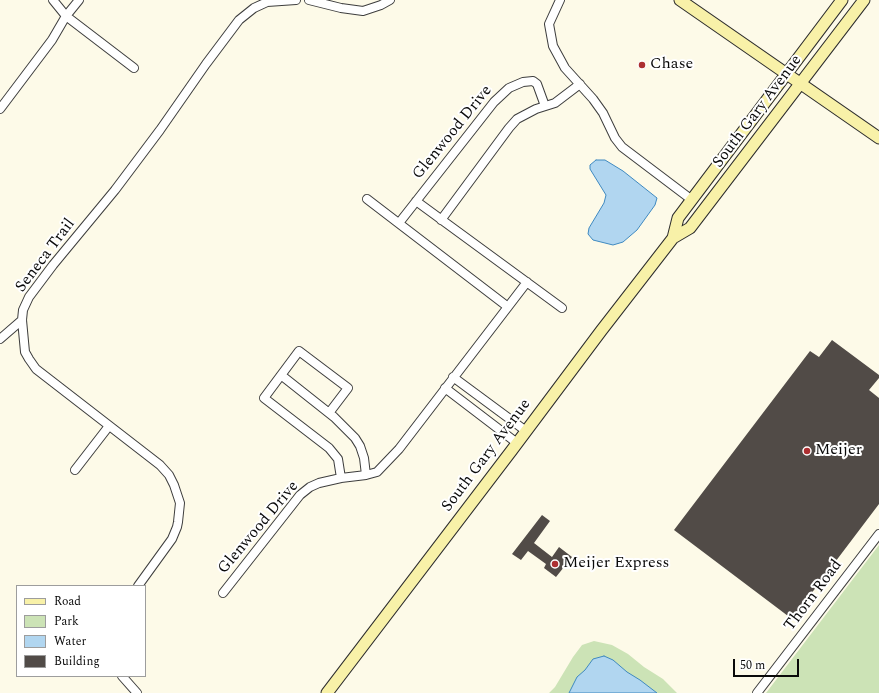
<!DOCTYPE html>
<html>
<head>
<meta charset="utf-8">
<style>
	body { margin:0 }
	#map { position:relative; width:879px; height:693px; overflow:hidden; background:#fdfae8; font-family:Spectral,serif }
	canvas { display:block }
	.legend { position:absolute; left:16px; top:585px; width:130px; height:92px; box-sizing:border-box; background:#fff; border:1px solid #9d9d9d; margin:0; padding:5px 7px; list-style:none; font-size:12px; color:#0a0a0a }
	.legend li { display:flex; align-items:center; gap:8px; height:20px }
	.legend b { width:20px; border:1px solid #9d9d9d }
	.scale { position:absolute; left:733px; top:659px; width:66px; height:18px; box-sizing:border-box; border:2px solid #0a0a0a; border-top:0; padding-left:5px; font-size:12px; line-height:14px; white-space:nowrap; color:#0a0a0a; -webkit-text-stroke:3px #fff; paint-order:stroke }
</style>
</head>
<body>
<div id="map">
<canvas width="879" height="693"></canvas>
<ul class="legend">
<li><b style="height:5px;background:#f8f1a8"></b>Road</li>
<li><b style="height:11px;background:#cce3b6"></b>Park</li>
<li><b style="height:11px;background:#b1d6f0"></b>Water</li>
<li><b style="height:11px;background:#514b47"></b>Building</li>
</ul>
<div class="scale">50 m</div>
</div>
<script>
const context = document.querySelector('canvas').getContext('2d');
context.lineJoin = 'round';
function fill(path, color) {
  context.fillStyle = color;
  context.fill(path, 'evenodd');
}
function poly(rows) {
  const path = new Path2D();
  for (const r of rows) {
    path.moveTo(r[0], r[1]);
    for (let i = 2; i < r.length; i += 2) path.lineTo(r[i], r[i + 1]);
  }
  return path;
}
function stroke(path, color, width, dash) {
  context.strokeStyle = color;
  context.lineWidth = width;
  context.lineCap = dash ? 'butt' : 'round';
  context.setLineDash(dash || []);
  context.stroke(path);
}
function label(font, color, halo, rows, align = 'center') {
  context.font = font + ' Spectral,serif';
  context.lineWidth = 4;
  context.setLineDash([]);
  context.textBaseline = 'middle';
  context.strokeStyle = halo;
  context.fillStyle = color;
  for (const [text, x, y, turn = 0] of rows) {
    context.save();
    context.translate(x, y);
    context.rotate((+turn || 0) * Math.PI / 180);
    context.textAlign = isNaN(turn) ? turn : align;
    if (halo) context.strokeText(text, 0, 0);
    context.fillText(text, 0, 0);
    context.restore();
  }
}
fill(poly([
	[879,545,879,693,766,693],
	[594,641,612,645,628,654,644,667,663,679,677,693,549,693,555,687,573,657,582,645]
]), '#cce3b6');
const water = poly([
	[596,160,605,160,623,171,657,198,655,205,637,230,623,242,613,245,593,240,588,234,589,228,604,203,606,195,590,169,590,165,596,160],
	[604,656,613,660,627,672,640,680,657,693,569,693,577,677,585,670,593,659,604,656]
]);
fill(water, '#b1d6f0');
stroke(water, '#3f89c0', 1);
fill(poly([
	[832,340,879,375,879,378,869,390,879,398,879,504,792,619,674,530,810,351,819,357],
	[542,515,550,521,534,543,552,557,559,547,572,557,556,577,544,568,546,564,528,551,521,560,512,554]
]), '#514b47');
const street = poly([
	[53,0,66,16,134,68],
	[309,0,341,8,363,11,381,5,390,0],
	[560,0,549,24,553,46,565,68,593,99,603,113,615,138,622,147,692,200],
	[0,109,52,40,66,16,79,0],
	[367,199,508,307],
	[416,201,562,308],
	[441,220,509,128,517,119,536,109,555,103,580,84],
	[399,223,494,102,509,88,523,82,533,81,537,84,545,106],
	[0,339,22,320],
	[281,375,334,417,355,438,360,446,364,458,366,475],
	[453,377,526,431],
	[445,388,517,443],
	[329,413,348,388,299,351,264,398,329,448,338,459,341,478],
	[75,470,109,426],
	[138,586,172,539,177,527,178,522,180,503,174,485,169,475,160,465,36,369,29,359,25,352,22,320,23,310,29,297,53,265,115,190,160,130,206,64,239,20,254,8,267,2,296,0],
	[223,593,300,495,310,487,319,483,341,478,366,475,377,472,399,449,527,282],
	[122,676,137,693],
	[757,693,879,534]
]);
const secondary = poly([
	[680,0,879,138],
	[673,238,690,228,864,0],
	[327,693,512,450,601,331,673,238,678,218,842,0]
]);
stroke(street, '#3d3d3d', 10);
stroke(secondary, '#2c2c2c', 13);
stroke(street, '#fff', 8);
stroke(secondary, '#f8f1a8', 11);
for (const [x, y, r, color] of [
	[642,65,4,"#ac2f31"],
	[807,451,4,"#ac2f31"],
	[555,564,4,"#ac2f31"]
]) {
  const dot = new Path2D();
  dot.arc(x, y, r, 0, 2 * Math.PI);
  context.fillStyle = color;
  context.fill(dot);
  stroke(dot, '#fff', 1.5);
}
label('16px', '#0a0a0a', '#fff', [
	["Chase",650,65],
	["Meijer",815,451],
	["Meijer Express",563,564]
], 'left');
label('16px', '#0a0a0a', '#fff', [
	["South Gary Avenue",758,112,-53],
	["Glenwood Drive",453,133,-51],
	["Seneca Trail",46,256,-53],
	["South Gary Avenue",487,456,-53],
	["Glenwood Drive",259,528,-50],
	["Thorn Road",814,596,-53]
]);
</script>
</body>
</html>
